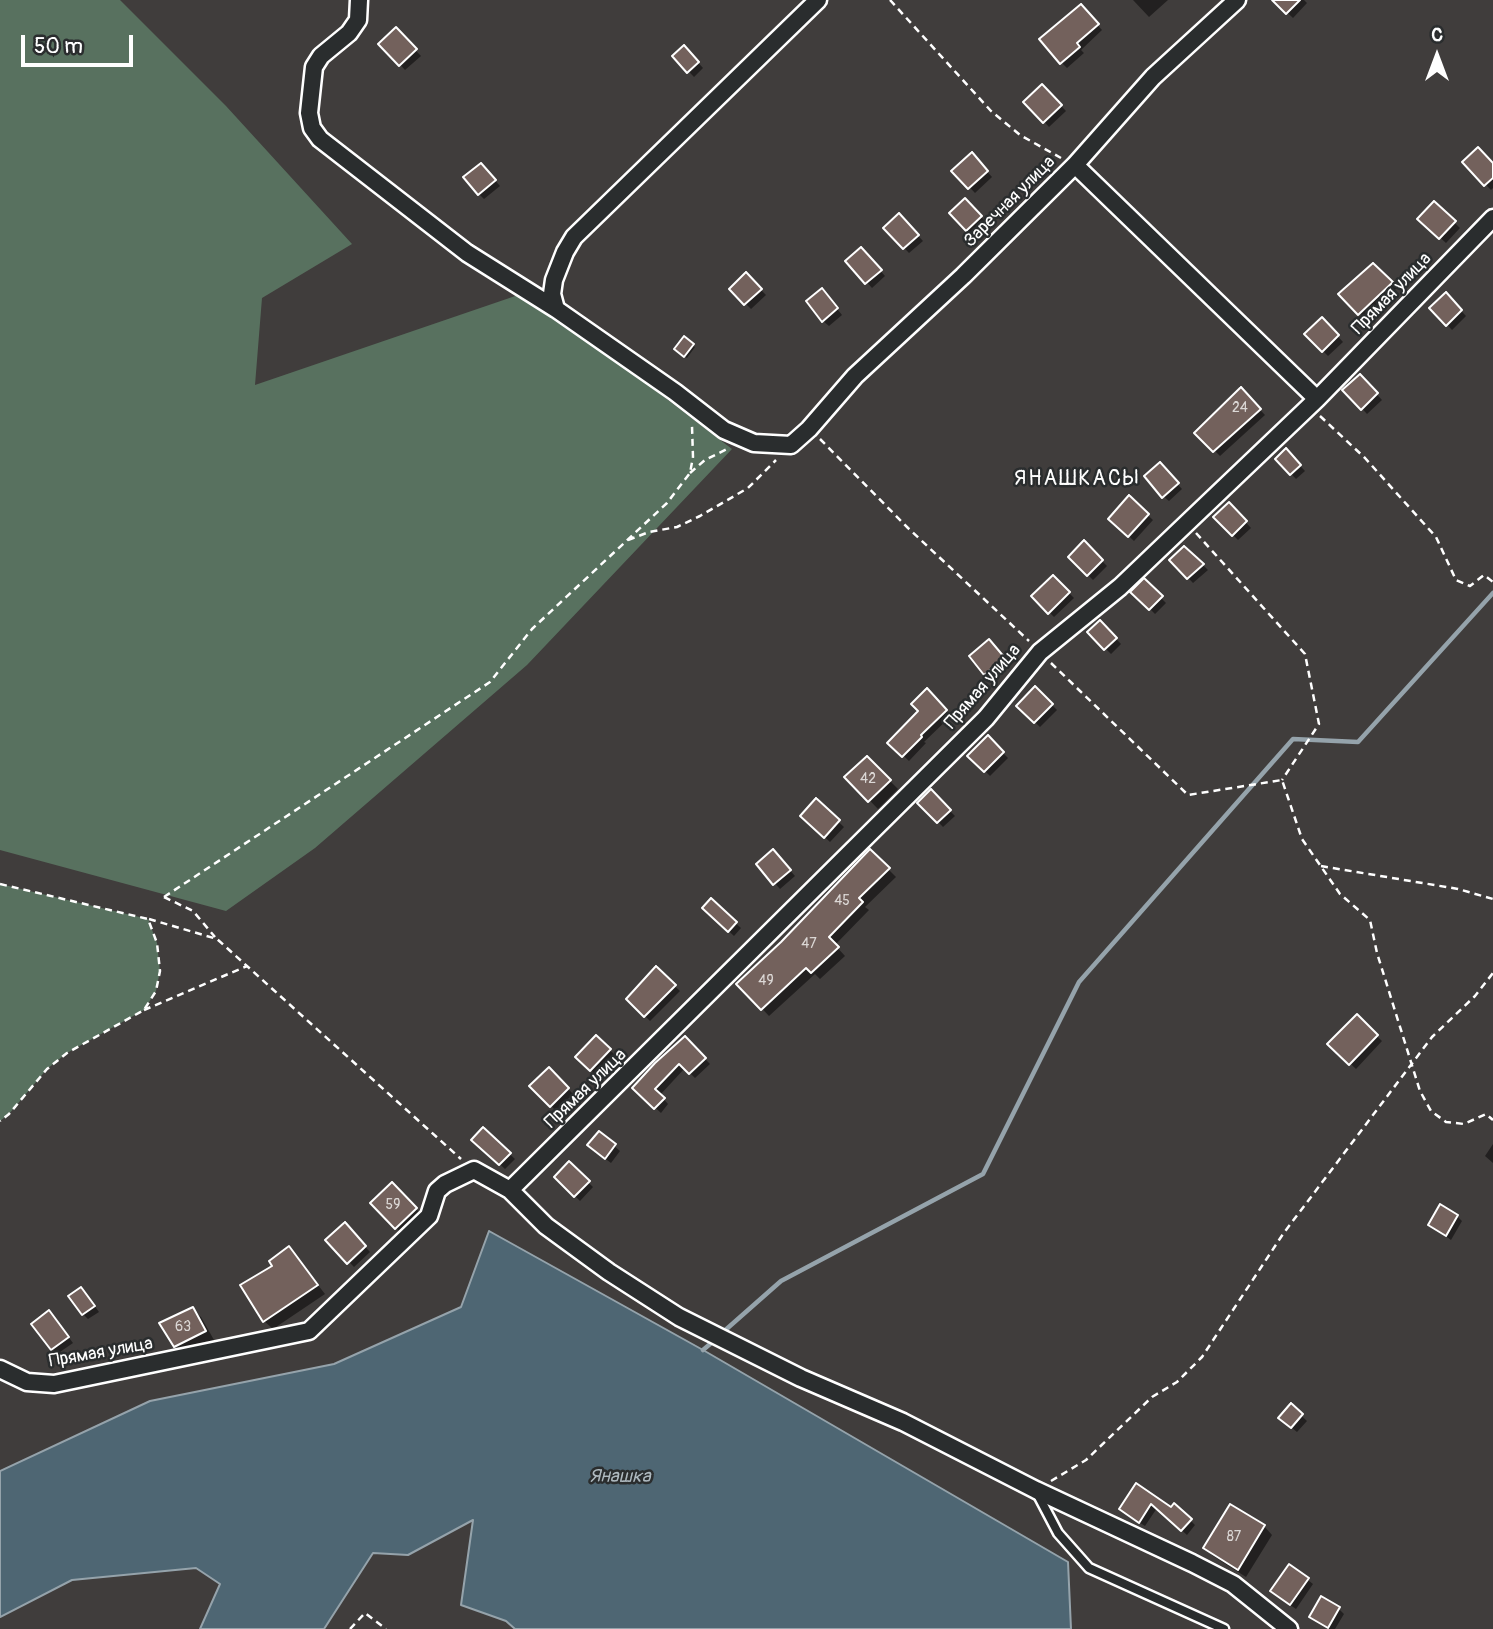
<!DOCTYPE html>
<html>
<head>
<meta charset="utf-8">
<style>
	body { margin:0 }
	#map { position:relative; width:1493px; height:1629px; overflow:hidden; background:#403d3c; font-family:Pangolin,sans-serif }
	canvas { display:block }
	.north { position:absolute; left:1402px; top:21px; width:70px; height:70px; -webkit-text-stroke:5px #2a2d2e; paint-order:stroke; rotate:0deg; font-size:19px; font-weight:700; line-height:28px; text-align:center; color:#fff }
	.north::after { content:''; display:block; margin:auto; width:24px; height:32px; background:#fff; clip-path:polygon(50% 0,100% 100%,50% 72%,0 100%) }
	.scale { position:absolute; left:21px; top:35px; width:112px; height:32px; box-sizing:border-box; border:4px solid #fff; border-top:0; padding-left:9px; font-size:21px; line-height:24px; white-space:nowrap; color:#fff; -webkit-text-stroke:5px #2a2d2e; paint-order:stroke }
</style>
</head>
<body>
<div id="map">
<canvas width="1493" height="1629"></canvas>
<div class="north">С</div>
<div class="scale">50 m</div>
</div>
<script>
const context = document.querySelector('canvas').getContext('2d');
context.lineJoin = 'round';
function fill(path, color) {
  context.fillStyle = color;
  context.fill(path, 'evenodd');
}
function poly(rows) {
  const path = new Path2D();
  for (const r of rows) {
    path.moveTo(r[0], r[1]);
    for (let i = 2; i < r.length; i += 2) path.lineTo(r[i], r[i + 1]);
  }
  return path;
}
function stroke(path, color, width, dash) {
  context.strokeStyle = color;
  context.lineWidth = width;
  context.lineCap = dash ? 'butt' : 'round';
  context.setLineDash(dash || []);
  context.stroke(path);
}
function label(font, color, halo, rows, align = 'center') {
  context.font = font + ' Pangolin,sans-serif';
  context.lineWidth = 5;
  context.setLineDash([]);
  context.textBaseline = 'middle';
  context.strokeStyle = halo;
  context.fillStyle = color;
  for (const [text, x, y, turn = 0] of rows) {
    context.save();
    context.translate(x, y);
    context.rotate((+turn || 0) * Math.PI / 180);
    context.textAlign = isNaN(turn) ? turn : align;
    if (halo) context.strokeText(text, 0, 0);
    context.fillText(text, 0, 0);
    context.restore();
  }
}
fill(poly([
	[0,0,120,0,226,106,352,244,262,298,255,385,527,292,732,449,527,665,315,848,226,911,0,850],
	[0,884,148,919,157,943,160,971,156,991,144,1010,67,1053,47,1069,9,1114,0,1121]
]), '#58715f');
const water = poly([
	[489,1231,703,1350,1068,1562,1071,1629,515,1629,506,1621,461,1605,473,1520,408,1555,373,1553,324,1629,200,1629,220,1584,196,1568,72,1580,0,1617,0,1471,150,1401,334,1364,461,1307,489,1231]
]);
fill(water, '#4e6673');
stroke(water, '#95a3ab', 2);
fill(poly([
	[1133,0,1168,0,1149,17],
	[1274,0,1304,0,1307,3,1293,18],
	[1081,7,1102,30,1081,50,1084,53,1067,68,1062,63],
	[396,30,421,56,405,70,381,44],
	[684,47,703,68,694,77,674,56],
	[1042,86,1066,111,1049,127,1026,102],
	[971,154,992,177,975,193,954,171],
	[1464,162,1493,165,1493,188,1491,190],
	[486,170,500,186,484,199,479,194],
	[965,200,986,222,972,235,951,213],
	[1434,203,1460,228,1446,243,1420,219],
	[899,215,923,241,909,253,885,228],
	[861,249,885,276,872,288,848,261],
	[1373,265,1397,288,1364,318,1341,294],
	[746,275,766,295,751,309,731,289],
	[1446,295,1466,316,1452,330,1432,308],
	[827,296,842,315,829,326,823,321],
	[1322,319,1343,342,1328,356,1306,334],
	[685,339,695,347,687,358,676,349],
	[1360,376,1382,400,1367,414,1345,390],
	[1241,390,1265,415,1220,456,1197,433],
	[1286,451,1305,471,1296,479,1277,459],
	[1160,465,1182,489,1169,501,1163,496],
	[1129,498,1153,520,1134,541,1110,519],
	[1229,504,1251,528,1238,540,1215,517],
	[1084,543,1107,566,1093,580,1070,557],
	[1171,560,1203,565,1208,570,1193,583],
	[1053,577,1074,598,1054,617,1033,596],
	[1144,581,1166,603,1155,614,1133,592],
	[1100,622,1121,644,1111,654,1089,632],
	[994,646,1009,664,991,679,971,656],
	[1035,688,1057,710,1040,727,1018,706],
	[927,691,951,716,924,742,926,743,909,761,890,743,921,711],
	[988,738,1008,758,990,776,970,756],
	[867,758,898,789,878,809,847,777],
	[931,792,955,816,943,827,920,803],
	[816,801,844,827,830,842,802,816],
	[870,851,896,877,865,907,869,910,835,945,845,956,820,979,815,974,769,1016,739,984,782,943],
	[778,857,795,876,780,889,758,864],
	[711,901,741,928,734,936,704,908],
	[656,969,680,991,650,1021,628,999],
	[1357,1017,1382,1041,1356,1069,1330,1044],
	[596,1037,615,1055,596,1075,577,1057],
	[685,1038,710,1064,695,1078,685,1068,660,1095,668,1104,661,1113,634,1088],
	[549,1069,573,1094,556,1111,532,1086],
	[483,1129,515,1159,505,1169,474,1140],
	[599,1133,620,1151,611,1163,595,1151],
	[1493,1144,1493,1163,1485,1156],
	[569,1164,593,1187,580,1201,556,1177],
	[392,1184,424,1217,404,1236,372,1203],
	[1457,1216,1462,1221,1451,1240,1430,1225],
	[345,1225,370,1252,354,1267,328,1240],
	[289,1248,325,1294,273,1329,264,1321,275,1267],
	[86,1294,99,1312,88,1319,83,1314],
	[192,1309,201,1317,214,1340,184,1355,175,1346],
	[54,1318,73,1343,57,1354,52,1349],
	[1291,1406,1307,1421,1297,1432,1286,1423],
	[1136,1486,1190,1520,1195,1525,1187,1535,1157,1508,1145,1526,1126,1514],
	[1264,1526,1272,1535,1246,1577,1213,1556,1205,1548],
	[1290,1566,1313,1584,1296,1609,1277,1596],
	[1339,1609,1344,1614,1335,1629,1329,1629,1311,1617]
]), '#0007');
stroke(poly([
	[722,1333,781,1281,983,1174,1079,982,1293,739,1358,742,1493,593],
	[703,1350,716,1339]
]), '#95a3ab', 4.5);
const building = poly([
	[1272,0,1300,0,1286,14,1272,0],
	[1081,4,1099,24,1077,43,1080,47,1060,64,1039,39,1081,4],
	[396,27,417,49,399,66,378,44,396,27],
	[684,45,699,62,687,73,672,56,684,45],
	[1042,84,1062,105,1043,123,1023,102,1042,84],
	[1478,147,1493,163,1493,178,1484,186,1462,162,1478,147],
	[972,152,988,171,968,189,951,171,972,152],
	[481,163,496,180,478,195,463,177,481,163],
	[965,198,982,216,966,231,949,213,965,198],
	[1434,201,1456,221,1439,239,1417,219,1434,201],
	[899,213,919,235,903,249,883,228,899,213],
	[861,247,882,270,865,284,845,261,861,247],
	[1373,263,1393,282,1358,315,1338,294,1373,263],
	[746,272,762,289,744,305,729,289,746,272],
	[822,288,838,308,822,322,806,301,822,288],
	[1446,292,1462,310,1446,326,1429,308,1446,292],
	[1322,317,1339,335,1322,352,1304,334,1322,317],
	[684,336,694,344,684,357,674,349,684,336],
	[1360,374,1378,393,1361,410,1342,390,1360,374],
	[1241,387,1261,409,1213,452,1194,433,1241,387],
	[1286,448,1301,465,1290,475,1275,459,1286,448],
	[1160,462,1179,483,1162,498,1144,476,1160,462],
	[1129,495,1149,514,1128,537,1108,519,1129,495],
	[1229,502,1247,521,1232,536,1213,517,1229,502],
	[1084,540,1103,560,1087,576,1068,557,1084,540],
	[1184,546,1204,564,1187,579,1169,560,1184,546],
	[1053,575,1070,592,1048,614,1031,596,1053,575],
	[1144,578,1163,596,1149,610,1130,592,1144,578],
	[1100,620,1117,638,1104,650,1087,632,1100,620],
	[989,639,1005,658,984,675,969,656,989,639],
	[1035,686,1053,704,1034,723,1016,706,1035,686],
	[927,688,947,710,921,735,922,737,902,757,887,743,918,711,911,704,927,688],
	[988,735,1004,752,984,772,967,756,988,735],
	[867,756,891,780,868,802,844,777,867,756],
	[931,789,951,810,937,823,917,803,931,789],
	[816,798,840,820,824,838,800,816,816,798],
	[773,849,791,870,773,885,756,864,773,849],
	[870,849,890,868,859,898,863,902,829,937,839,947,811,973,806,968,761,1010,736,984,781,942,870,849],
	[711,898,737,922,728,932,702,908,711,898],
	[656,966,676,985,644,1017,626,999,656,966],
	[1357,1014,1378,1035,1349,1065,1327,1044,1357,1014],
	[596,1035,611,1049,590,1071,575,1057,596,1035],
	[685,1036,706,1058,689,1074,679,1064,655,1089,665,1098,654,1109,632,1088,655,1063,685,1036],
	[549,1067,569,1088,550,1107,529,1086,549,1067],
	[483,1127,511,1153,499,1165,471,1140,483,1127],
	[599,1131,616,1144,605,1159,587,1145,599,1131],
	[569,1161,590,1181,574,1197,554,1177,569,1161],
	[392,1182,417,1208,395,1229,370,1203,392,1182],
	[1440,1204,1458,1215,1446,1236,1428,1225,1440,1204],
	[345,1222,366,1246,347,1264,325,1240,345,1222],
	[289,1246,318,1285,263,1322,240,1285,272,1266,269,1261,289,1246],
	[81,1287,95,1306,82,1315,68,1296,81,1287],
	[193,1307,206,1331,174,1347,159,1323,193,1307],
	[49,1310,69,1337,51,1350,31,1324,49,1310],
	[1291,1403,1303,1414,1291,1428,1278,1418,1291,1403],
	[1136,1483,1171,1507,1174,1503,1192,1519,1181,1531,1151,1504,1139,1523,1119,1509,1136,1483],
	[1230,1504,1265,1525,1238,1570,1203,1548,1230,1504],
	[1289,1564,1309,1578,1290,1605,1270,1591,1289,1564],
	[1321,1596,1340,1607,1328,1628,1309,1617,1321,1596]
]);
fill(building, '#73615c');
stroke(building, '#fff', 2);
const lane = poly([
	[1037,1493,1058,1533,1089,1568,1224,1629]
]);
const street = poly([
	[359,0,358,20,349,33,321,56,314,67,309,113,312,128,320,139,467,253,556,309,675,392,724,430,754,443,791,445,809,429,855,376,963,276,1075,165,1153,77,1237,0],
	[1075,165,1317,399],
	[556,309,552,294,554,280,565,252,574,237,818,0],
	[510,1190,986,718,1040,652,1120,587,1187,523,1317,399,1493,218],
	[0,1369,27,1382,54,1384,309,1331,429,1216,437,1191,445,1184,474,1170,510,1190,546,1226,609,1272,679,1317,801,1378,903,1422,1036,1490,1192,1563,1233,1584,1289,1629]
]);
stroke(lane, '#fff', 13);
stroke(street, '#fff', 21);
stroke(poly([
	[890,0,991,111,1020,135,1061,158],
	[1320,416,1365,458,1436,537,1456,580,1470,586,1484,575,1493,582],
	[820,439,908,528,1029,641],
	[690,473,705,460,727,449],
	[1196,533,1305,654,1319,724,1282,780],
	[628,540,649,532,677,527,700,516,748,488,776,460],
	[1051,663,1188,795,1282,780,1302,839,1340,894,1370,920,1377,953,1420,1091,1431,1111,1446,1122,1464,1124,1486,1114,1493,1120],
	[1321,866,1458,889,1493,899],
	[0,884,148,919,157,943,160,971,156,991,144,1010,67,1053,47,1069,9,1114,0,1121],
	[164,897,490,682,532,629,667,503,690,473,693,457,692,426],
	[164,897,193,911,215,937],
	[149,919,217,939,461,1159],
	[144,1010,247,966],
	[1051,1481,1086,1460,1152,1397,1177,1382,1202,1357,1283,1234,1432,1037,1475,996,1493,973],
	[350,1629,365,1613,386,1629]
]), '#fff', 2.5, [7, 5]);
stroke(lane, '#2a2d2e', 8);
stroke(street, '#2a2d2e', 16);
label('14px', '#dcd8d6', null, [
	["24",1240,408],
	["42",868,779],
	["45",842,901],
	["47",809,944],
	["49",766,981],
	["59",393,1205],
	["63",183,1327],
	["87",1234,1537]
]);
label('18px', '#fff', '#2a2d2e', [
	["Заречная улица",1010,202,-45],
	["Прямая улица",1392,294,-46],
	["Прямая улица",983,687,-49],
	["Прямая улица",586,1089,-44],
	["Прямая улица",101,1353,-10]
]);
label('italic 19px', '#afbac0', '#2a2d2e', [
	["Янашка",620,1477]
]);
context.letterSpacing = '2px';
label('21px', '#fff', '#2a2d2e', [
	["ЯНАШКАСЫ",1077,480]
]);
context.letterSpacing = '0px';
</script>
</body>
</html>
